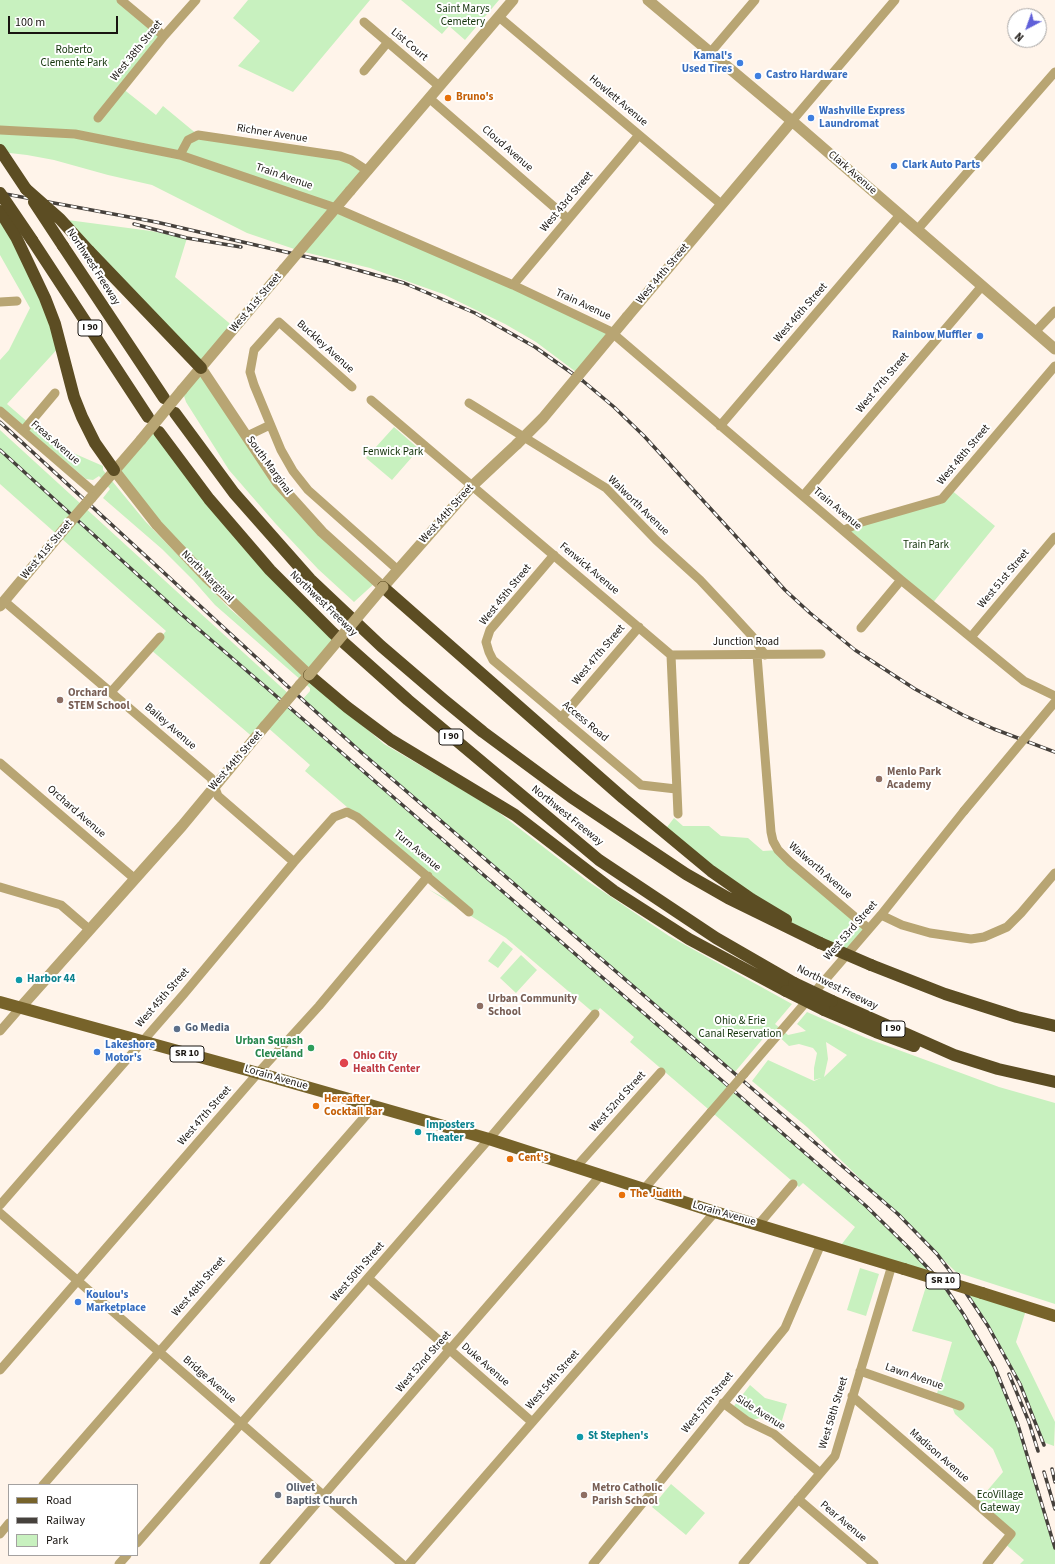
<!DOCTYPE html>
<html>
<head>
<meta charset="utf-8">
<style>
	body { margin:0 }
	#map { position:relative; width:1055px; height:1564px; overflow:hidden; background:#fff4ea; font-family:"Source Sans 3",sans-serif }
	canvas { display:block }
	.legend { position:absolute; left:8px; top:1484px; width:130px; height:72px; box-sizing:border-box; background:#fff; border:1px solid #a3a1a0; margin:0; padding:5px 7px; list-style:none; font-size:12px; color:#191511 }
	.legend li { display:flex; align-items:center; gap:8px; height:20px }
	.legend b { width:20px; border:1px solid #a3a1a0 }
	.north { position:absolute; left:1007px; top:8px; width:40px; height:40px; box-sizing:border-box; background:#fff; border:1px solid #a3a1a0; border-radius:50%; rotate:221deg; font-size:11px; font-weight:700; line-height:16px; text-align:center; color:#191511 }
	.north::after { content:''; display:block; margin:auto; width:14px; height:18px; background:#6060d9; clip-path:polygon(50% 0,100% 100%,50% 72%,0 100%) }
	.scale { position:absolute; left:8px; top:16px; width:110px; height:18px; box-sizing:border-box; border:2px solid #191511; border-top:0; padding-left:5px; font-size:12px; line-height:14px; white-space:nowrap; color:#191511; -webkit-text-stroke:3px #fff; paint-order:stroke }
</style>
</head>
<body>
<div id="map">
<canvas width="1055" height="1564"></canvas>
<ul class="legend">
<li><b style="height:5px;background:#77632a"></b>Road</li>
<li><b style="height:5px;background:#46413c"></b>Railway</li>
<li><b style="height:11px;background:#c8f1bf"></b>Park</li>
</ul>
<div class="north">N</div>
<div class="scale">100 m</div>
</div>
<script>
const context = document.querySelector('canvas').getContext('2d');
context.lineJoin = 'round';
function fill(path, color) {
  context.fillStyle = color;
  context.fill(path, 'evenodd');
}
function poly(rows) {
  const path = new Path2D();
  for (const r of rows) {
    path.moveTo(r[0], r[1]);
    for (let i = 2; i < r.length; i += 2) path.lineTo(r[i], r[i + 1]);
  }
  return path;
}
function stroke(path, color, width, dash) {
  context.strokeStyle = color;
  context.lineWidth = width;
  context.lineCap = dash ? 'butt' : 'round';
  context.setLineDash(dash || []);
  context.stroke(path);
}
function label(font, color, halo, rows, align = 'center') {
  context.font = font + ' "Source Sans 3",sans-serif';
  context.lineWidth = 4;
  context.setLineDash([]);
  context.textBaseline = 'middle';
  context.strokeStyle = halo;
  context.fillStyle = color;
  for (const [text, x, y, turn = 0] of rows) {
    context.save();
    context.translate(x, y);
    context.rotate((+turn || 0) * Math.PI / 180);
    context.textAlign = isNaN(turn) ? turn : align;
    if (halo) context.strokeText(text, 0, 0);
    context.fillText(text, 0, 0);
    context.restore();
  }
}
fill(poly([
	[0,0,121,0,164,36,122,88,156,115,163,106,198,135,336,156,368,171,336,209,610,331,580,375,536,342,505,324,443,294,370,268,300,251,247,233,152,185,108,175,54,160,27,155,1,152,0,150],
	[248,0,370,0,293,92,238,66,260,41,233,18],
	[401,0,499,0,465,40,449,26,442,34],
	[0,211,61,345,7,404,61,451,64,449,103,466,103,470,145,521,229,608,384,744,493,808,586,880,669,936,792,1004,775,1024,788,1035,806,1031,797,1024,807,1012,866,1038,999,1087,1055,1103,1055,1304,956,1272,807,1127,752,1081,768,1060,814,1081,821,1078,814,1080,814,1068,817,1053,813,1048,799,1044,789,1046,771,1029,734,1073,302,700,310,691,310,688,215,605,193,580,162,549,103,498,110,489,99,476,93,480,86,479,31,433,0,411,0,360,9,350,30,308,0,255],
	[826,1042,847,1055,824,1077,828,1059],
	[60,219,151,231,187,238,175,277,235,328,201,368,277,482,376,582,354,602,318,569,275,523,229,470,186,402,182,390,201,368],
	[154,424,209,499,339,639,309,675,206,577,114,470],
	[394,427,419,449,392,480,366,458],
	[0,430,291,696,285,704,719,1078,866,1206,910,1249,943,1284,964,1315,995,1368,1009,1402,1030,1465,1055,1548,1055,1564,1020,1564,1024,1560,1004,1543,1011,1534,976,1504,1003,1472,993,1449,955,1414,950,1402,936,1397,952,1342,912,1331,929,1277,838,1249,855,1227,803,1183,799,1187,630,1042,634,1037,600,1008,595,1014,506,938,428,889,467,910,305,771,310,765,266,726,255,739,150,649,166,631,0,484],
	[950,489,995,526,931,605,844,530,942,499],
	[674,818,683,826,709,826,721,836,748,838,763,851,778,850,869,929,846,954,814,940,664,831],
	[503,941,513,949,498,968,488,961],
	[521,955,537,970,516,993,500,978],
	[860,1268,879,1274,866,1316,847,1310],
	[962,1287,1027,1307,1016,1342,1055,1422,1054,1446,1043,1442,1020,1384,1003,1350],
	[750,1385,765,1398,787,1404,780,1427,760,1418,752,1420,734,1406],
	[671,1484,705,1513,686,1535,652,1507]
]), '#c8f1bf');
stroke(poly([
	[121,0,164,36],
	[499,17,721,204],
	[364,22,439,86],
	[710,53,755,0],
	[364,71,388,42],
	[429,98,568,219],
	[98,118,164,36,196,0],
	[792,121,895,0],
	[0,130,75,134,180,155,333,207,513,285,610,331,901,580,1024,681,1055,696],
	[180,155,188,140,198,135,340,156,351,160,368,171],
	[917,230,1055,72],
	[513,285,639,135],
	[0,302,17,301],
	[1035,332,1055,311],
	[352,387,279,322,254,350,250,372,254,385,281,450,293,471,308,490,398,570],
	[371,400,671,655,678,814],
	[469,403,606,488,656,540,700,580,730,612,752,636,765,655],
	[0,411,95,493],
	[720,426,900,215],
	[23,431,55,393],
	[247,436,270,425],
	[803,496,982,286],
	[844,530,862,522,942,499,1055,366],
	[554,555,490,630,486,642,489,652,493,660,641,785,676,789],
	[4,601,211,778,218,796,294,862],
	[861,628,901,580],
	[971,637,1055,537],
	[671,655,821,654],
	[757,655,771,832,773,841,778,850,790,862,869,929],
	[111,692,160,637],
	[561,718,639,627],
	[0,763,135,879],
	[0,887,61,905,90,930],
	[881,915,902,925,930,933,971,939,984,937,1007,927,1021,913,1055,873],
	[0,1031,20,1008],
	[744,1074,881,915,964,811],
	[577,1166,661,1072],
	[644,1189,711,1112],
	[0,1205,183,995,294,862,334,817,347,812,357,817,469,912],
	[0,1213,402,1564],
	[759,1224,793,1184],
	[368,1278,532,1422],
	[0,1370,258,1073,319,1006,428,876],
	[860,1371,960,1406],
	[852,1396,1011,1534,987,1564],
	[723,1403,747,1421,774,1434,820,1473],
	[43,1485,374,1106],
	[798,1499,874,1564],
	[0,1534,9,1523],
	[137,1543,489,1139,595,1014],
	[119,1564,127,1555],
	[264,1564,601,1175],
	[409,1564,715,1212],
	[593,1564,785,1328,821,1244],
	[743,1564,835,1456,892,1265]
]), '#b8a573', 9);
stroke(poly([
	[648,0,792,121,1055,349],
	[350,191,513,0],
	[627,317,792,121],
	[201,368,277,482,322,532,383,587,471,487,517,444],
	[182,390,284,269],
	[114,470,157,525,206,577,309,675,300,685],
	[91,498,141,440],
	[0,606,71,521],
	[20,1008,182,826,265,726]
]), '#b8a573', 11);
stroke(poly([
	[0,1002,258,1073,489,1139,715,1212,904,1269],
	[982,1293,1055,1316]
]), '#77632a', 12);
stroke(poly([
	[0,150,26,189],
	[0,211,16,237,45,298,55,324,74,397,82,417,95,443,114,470],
	[32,240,148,417],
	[63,246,164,398],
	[89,251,201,368],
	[175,413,234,493,310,579,381,646,444,700,483,732,571,797,686,874,728,898,820,943],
	[159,432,209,499,270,570,333,633,408,700,599,860,716,938,794,983],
	[383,587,623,798,711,871,751,899,786,920],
	[309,675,347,707,391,740,515,815,614,891,689,939,786,991],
	[871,965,945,994,1017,1017,1055,1026],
	[832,1001,954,1055,998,1069,1055,1082],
	[824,1010,876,1032,914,1046]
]), '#5c4d23', 12);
const rail = poly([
	[0,193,156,222,329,262,404,283,475,313,535,347,583,381,614,407,644,436,785,590,810,613,855,650,915,689,963,715,994,729,1055,752],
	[134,224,187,238,241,247],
	[0,422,284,683,362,753,898,1214,937,1254,962,1287,988,1326,1020,1384,1044,1445],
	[0,450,181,614,719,1078,866,1206,910,1249,943,1284,964,1315,995,1368,1018,1425,1055,1548],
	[1009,1374,1029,1422,1038,1451],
	[1052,1469,1055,1482],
	[1044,1472,1055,1509]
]);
stroke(rail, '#46413c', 3.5);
stroke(rail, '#fff', 2, [6]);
stroke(poly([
	[964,811,1055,702],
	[711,1112,744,1074]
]), '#b8a573', 9);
stroke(poly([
	[284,269,350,191],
	[141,440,182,390],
	[517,444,543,418,627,317],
	[71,521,91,498],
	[309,675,383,587],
	[265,726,300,685]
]), '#b8a573', 11);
stroke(poly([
	[904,1269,982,1293]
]), '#77632a', 12);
stroke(poly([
	[26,189,60,219,89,251],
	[0,193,32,240],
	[34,202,63,246],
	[820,943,871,965],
	[794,983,832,1001],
	[786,991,824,1010]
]), '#5c4d23', 12);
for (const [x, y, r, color] of [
	[740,63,4,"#3f7fe0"],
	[758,76,4,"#3f7fe0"],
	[448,98,4,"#e8710a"],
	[811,118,4,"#3f7fe0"],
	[894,166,4,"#3f7fe0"],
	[980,336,4,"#3f7fe0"],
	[60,700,4,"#8d6e63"],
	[879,779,4,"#8d6e63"],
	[19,980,4,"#0f9aa8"],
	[480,1006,4,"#8d6e63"],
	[177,1029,4,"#5c6f8a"],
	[311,1048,4,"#2e9e5b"],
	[97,1052,4,"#3f7fe0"],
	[344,1063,5,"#e0444e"],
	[316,1106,4,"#e8710a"],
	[418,1132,4,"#0f9aa8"],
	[510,1159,4,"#e8710a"],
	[622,1195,4,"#e8710a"],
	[78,1302,4,"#3f7fe0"],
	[580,1437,4,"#0f9aa8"],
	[278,1495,4,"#6b7280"],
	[584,1495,4,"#8d6e63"]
]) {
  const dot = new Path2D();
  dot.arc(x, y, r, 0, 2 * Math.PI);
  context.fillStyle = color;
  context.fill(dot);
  stroke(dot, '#fff', 1.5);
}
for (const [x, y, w] of [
	[90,328,24],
	[451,737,24],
	[893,1029,24],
	[187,1054,34],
	[943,1281,34]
]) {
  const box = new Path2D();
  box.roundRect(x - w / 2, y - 8, w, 16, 3);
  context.fillStyle = '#fff';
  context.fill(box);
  stroke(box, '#191511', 1);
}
label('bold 10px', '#191511', null, [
	["I 90",90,328],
	["I 90",451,737],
	["I 90",893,1029],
	["SR 10",187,1054],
	["SR 10",943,1281]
]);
label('11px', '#123209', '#fff', [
	["Saint Marys",463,10],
	["Cemetery",463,23],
	["Roberto",74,51],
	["Clemente Park",74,64],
	["Fenwick Park",393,453],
	["Train Park",926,546],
	["Ohio & Erie",740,1022],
	["Canal Reservation",740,1035],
	["EcoVillage",1000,1496],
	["Gateway",1000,1509]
]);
label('11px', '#191511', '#fff', [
	["List Court",409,45,40],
	["West 38th Street",137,51,-51],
	["Howlett Avenue",618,101,40],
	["Richner Avenue",272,134,9],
	["Cloud Avenue",507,149,41],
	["Clark Avenue",852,173,41],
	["Train Avenue",284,177,19],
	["West 43rd Street",567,202,-50],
	["Northwest Freeway",93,267,57],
	["West 44th Street",663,274,-50],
	["West 41st Street",256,303,-50],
	["Train Avenue",583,305,25],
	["West 46th Street",801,313,-49],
	["Buckley Avenue",325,347,42],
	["West 47th Street",883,383,-50],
	["Freas Avenue",55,443,41],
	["West 48th Street",964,455,-50],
	["South Marginal",269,466,54],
	["Walworth Avenue",638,506,44],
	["Train Avenue",837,509,40],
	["West 44th Street",447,514,-48],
	["West 41st Street",47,550,-50],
	["Fenwick Avenue",589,569,40],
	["North Marginal",207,577,45],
	["West 51st Street",1004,579,-50],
	["West 45th Street",506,595,-51],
	["Northwest Freeway",323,604,44],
	["Junction Road",746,643],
	["West 47th Street",599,655,-50],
	["Access Road",585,722,40],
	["Bailey Avenue",170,727,41],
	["West 44th Street",236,761,-49],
	["Orchard Avenue",76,812,41],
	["Northwest Freeway",567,816,39],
	["Turn Avenue",417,851,40],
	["Walworth Avenue",820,871,41],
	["West 53rd Street",851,931,-49],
	["Northwest Freeway",837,988,26],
	["West 45th Street",163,998,-49],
	["Lorain Avenue",276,1078,16],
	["West 52nd Street",618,1102,-48],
	["West 47th Street",205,1116,-49],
	["Lorain Avenue",724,1214,16],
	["West 50th Street",358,1272,-49],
	["West 48th Street",199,1287,-49],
	["West 52nd Street",424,1362,-49],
	["Duke Avenue",485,1365,41],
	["Lawn Avenue",914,1377,19],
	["Bridge Avenue",209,1380,41],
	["West 54th Street",553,1380,-49],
	["West 57th Street",708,1403,-51],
	["Side Avenue",760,1413,32],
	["West 58th Street",834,1413,-73],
	["Madison Avenue",939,1456,41],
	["Pear Avenue",843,1522,40]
]);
label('bold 11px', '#366cbe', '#fff', [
	["Kamal's",732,57,"right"],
	["Used Tires",732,70,"right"],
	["Castro Hardware",766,76],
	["Washville Express",819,112],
	["Laundromat",819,125],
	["Clark Auto Parts",902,166],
	["Rainbow Muffler",972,336,"right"],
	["Lakeshore",105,1046],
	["Motor's",105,1059],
	["Koulou's",86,1296],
	["Marketplace",86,1309]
], 'left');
label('bold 11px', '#c56008', '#fff', [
	["Bruno's",456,98],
	["Hereafter",324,1100],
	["Cocktail Bar",324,1113],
	["Cent's",518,1159],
	["The Judith",630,1195]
], 'left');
label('bold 11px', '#785e54', '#fff', [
	["Orchard",68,694],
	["STEM School",68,707],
	["Menlo Park",887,773],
	["Academy",887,786],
	["Urban Community",488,1000],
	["School",488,1013],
	["Metro Catholic",592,1489],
	["Parish School",592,1502]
], 'left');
label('bold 11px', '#0d838f', '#fff', [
	["Harbor 44",27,980],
	["Imposters",426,1126],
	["Theater",426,1139],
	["St Stephen's",588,1437]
], 'left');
label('bold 11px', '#4e5e75', '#fff', [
	["Go Media",185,1029]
], 'left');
label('bold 11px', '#27864d', '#fff', [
	["Urban Squash",303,1042],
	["Cleveland",303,1055]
], 'right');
label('bold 11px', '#be3a42', '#fff', [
	["Ohio City",353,1057],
	["Health Center",353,1070]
], 'left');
label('bold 11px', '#5b616d', '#fff', [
	["Olivet",286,1489],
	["Baptist Church",286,1502]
], 'left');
</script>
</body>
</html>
